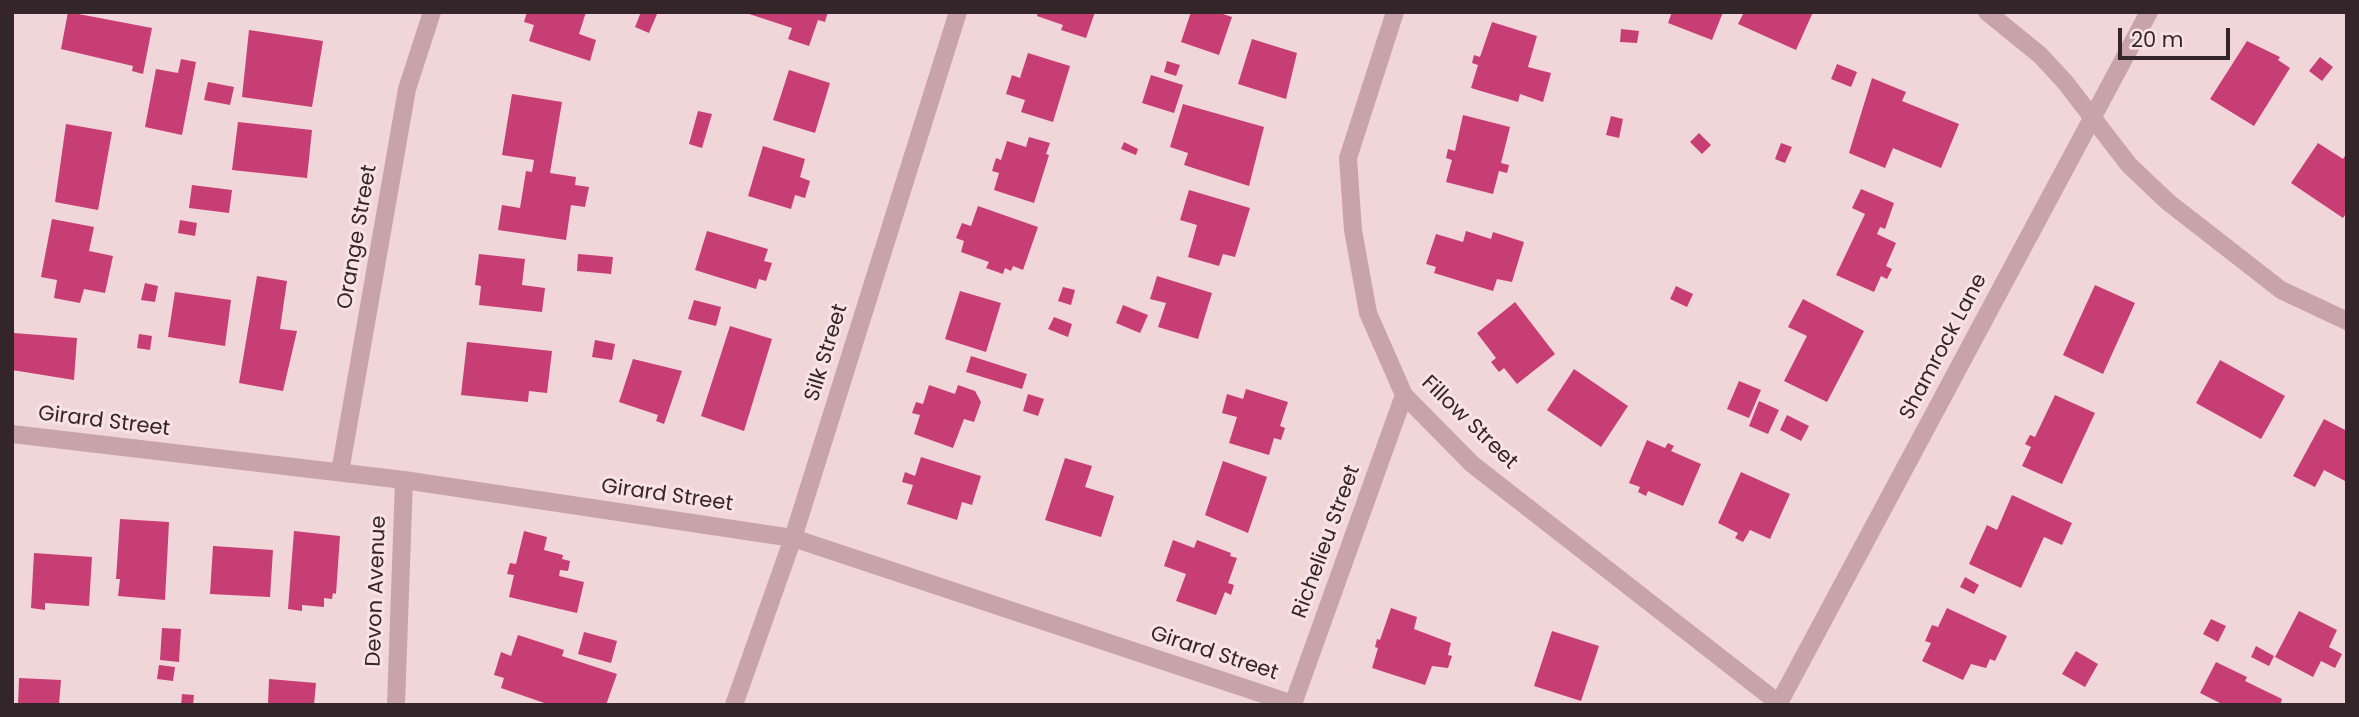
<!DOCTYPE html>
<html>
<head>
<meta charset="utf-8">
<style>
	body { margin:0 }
	#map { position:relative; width:2359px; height:717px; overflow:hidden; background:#f1d6d9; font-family:Poppins,sans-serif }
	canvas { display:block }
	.frame { position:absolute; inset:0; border:14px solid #33252a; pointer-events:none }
	.scale { position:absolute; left:2118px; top:28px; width:112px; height:32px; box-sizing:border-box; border:4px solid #33252a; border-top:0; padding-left:9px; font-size:21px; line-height:24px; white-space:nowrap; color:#33252a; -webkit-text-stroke:5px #f9e2e5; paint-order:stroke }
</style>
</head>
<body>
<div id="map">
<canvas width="2359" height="717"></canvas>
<div class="frame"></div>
<div class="scale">20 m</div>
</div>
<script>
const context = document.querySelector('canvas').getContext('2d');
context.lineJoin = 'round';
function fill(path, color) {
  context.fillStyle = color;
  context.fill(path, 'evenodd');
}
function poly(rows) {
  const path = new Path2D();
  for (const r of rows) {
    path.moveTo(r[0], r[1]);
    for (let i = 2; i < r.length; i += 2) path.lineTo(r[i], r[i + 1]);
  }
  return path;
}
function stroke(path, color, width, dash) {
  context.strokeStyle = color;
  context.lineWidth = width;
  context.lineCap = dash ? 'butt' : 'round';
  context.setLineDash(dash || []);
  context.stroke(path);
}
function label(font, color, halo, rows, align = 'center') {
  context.font = font + ' Poppins,sans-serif';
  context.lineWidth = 6;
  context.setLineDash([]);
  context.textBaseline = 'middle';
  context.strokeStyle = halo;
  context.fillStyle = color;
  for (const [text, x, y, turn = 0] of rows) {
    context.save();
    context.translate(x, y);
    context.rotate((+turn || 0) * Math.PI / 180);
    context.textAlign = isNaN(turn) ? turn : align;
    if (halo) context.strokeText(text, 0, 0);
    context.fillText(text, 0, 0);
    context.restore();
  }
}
fill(poly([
	[68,12,152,28,143,74,132,71,133,66,61,49],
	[527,12,586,12,579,34,596,40,590,61,529,41,534,25,524,22],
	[641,12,657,14,649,33,635,27],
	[828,12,825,22,818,20,809,46,788,39,792,28,746,13],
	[1038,12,1095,12,1086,38,1061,30,1063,25,1037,16],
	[1191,12,1217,12,1232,17,1219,55,1181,42],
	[1672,12,1723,12,1712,40,1668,23],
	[1744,12,1813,12,1796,50,1738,24],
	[1492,22,1537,36,1528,67,1551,73,1543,102,1520,94,1518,102,1471,88,1478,65,1472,63,1474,55,1480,57],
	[1621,29,1639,31,1637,43,1620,42],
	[249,30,323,41,312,107,242,97],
	[1252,39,1297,53,1286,99,1238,84],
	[2247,41,2280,57,2278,60,2290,68,2254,126,2210,99],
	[1028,53,1070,66,1053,122,1021,112,1025,100,1006,94,1012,75,1020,78],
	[2320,57,2333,67,2322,81,2309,71],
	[181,59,196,62,182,135,145,127,156,69,178,73],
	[1167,61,1180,65,1176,76,1164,72],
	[1837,64,1857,72,1851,87,1831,79],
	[789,70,830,83,815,133,773,120],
	[1151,75,1183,85,1174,113,1142,103],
	[1872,78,1906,92,1902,101,1959,124,1941,168,1893,148,1885,168,1849,153],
	[208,82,234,87,230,105,204,100],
	[512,94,562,102,550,173,576,177,575,185,589,187,585,207,571,205,566,240,498,230,502,205,520,208,526,171,532,172,534,160,502,155],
	[1183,104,1264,127,1249,186,1184,165,1188,153,1170,147],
	[698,111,712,114,702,148,689,144],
	[1463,115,1510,127,1501,163,1509,165,1507,173,1499,171,1493,194,1446,182,1452,160,1446,158,1448,149,1455,151],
	[1611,116,1623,119,1619,138,1606,135],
	[238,122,312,130,307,178,232,170],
	[66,124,112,132,98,210,55,202],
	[1699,133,1711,145,1702,154,1690,142],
	[1029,137,1050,143,1046,154,1049,155,1034,203,994,190,999,173,992,171,996,158,1001,160,1007,141,1026,147],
	[1124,142,1138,149,1136,155,1121,149],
	[1781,143,1792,147,1785,163,1775,159],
	[2318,143,2343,159,2347,153,2347,212,2343,218,2291,183],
	[763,146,805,159,800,177,810,181,805,198,795,195,791,209,748,196],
	[192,185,232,190,229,213,189,208],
	[1861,189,1894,203,1885,229,1880,227,1877,234,1896,243,1886,266,1892,269,1887,279,1881,276,1874,292,1836,275,1865,214,1852,208],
	[1189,190,1250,208,1235,257,1223,254,1219,266,1188,257,1197,225,1180,220],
	[978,206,1038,227,1023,270,1013,266,1011,271,1005,268,1003,274,986,268,989,262,961,252,964,241,956,238,962,223,971,226],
	[52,219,94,227,89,251,113,256,105,293,84,289,80,303,54,298,57,280,41,277],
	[180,220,197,223,195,236,178,233],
	[707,231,768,249,764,261,772,263,766,281,759,279,756,289,695,270],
	[1466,231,1491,239,1493,232,1524,242,1512,282,1497,279,1493,291,1434,273,1436,267,1426,264,1436,234,1463,242],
	[479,254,525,259,522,285,545,288,542,312,479,305,481,286,475,285],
	[578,254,613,257,611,274,577,271],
	[257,276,287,281,280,329,297,331,283,391,239,383],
	[1157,276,1212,293,1198,339,1158,327,1166,303,1150,299],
	[145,283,158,286,155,302,141,300],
	[2095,285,2135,303,2103,374,2063,355],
	[1676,286,1693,294,1687,307,1670,299],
	[1063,287,1075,290,1071,305,1058,301],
	[960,291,1001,303,986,352,945,339],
	[175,292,231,300,225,346,168,337],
	[1803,299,1864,331,1827,402,1784,381,1807,336,1788,327],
	[694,300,721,307,716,326,688,319],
	[1515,302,1555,354,1517,384,1504,368,1499,372,1491,362,1496,358,1477,333],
	[1123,305,1148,315,1140,333,1116,323],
	[1054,317,1072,324,1068,337,1048,329],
	[730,326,772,339,744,431,701,416],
	[14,333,77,338,74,380,12,370],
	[139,334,152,336,150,350,137,348],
	[595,340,615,344,612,360,592,357],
	[467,342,552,351,547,393,529,391,528,402,461,395],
	[971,356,1027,374,1022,389,966,372],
	[633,359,682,371,664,424,656,421,658,415,619,402],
	[2220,360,2285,396,2261,439,2196,403],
	[1574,369,1628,406,1601,447,1547,410],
	[1739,381,1761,390,1749,418,1727,409],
	[929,385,955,394,958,385,975,391,981,402,974,422,964,419,953,448,914,434,920,415,912,413,916,402,923,404],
	[1246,389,1288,402,1280,426,1285,428,1281,440,1274,438,1269,455,1229,443,1237,417,1222,413,1227,394,1243,399],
	[1028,394,1044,399,1038,416,1023,411],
	[2055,395,2095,413,2062,484,2022,466,2031,447,2025,444,2030,435,2035,437],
	[1759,401,1779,410,1768,434,1749,426],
	[1787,415,1809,426,1801,441,1780,430],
	[2324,419,2347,431,2347,482,2324,470,2315,487,2293,476],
	[1647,440,1665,448,1668,443,1674,446,1671,451,1701,464,1683,506,1648,491,1646,496,1638,492,1640,487,1629,483],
	[921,457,981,476,972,505,962,502,957,520,907,504,913,485,902,482,905,472,915,476],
	[1065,458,1092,466,1085,487,1114,496,1101,537,1045,520],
	[1223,461,1267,477,1248,533,1205,515],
	[1741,472,1790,494,1770,539,1750,530,1743,542,1735,538,1738,533,1718,523],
	[2012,495,2072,523,2062,545,2044,537,2021,588,1969,564,1987,525,1997,530],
	[120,519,169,522,165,600,118,596,120,579,116,579],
	[294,531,340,536,336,594,333,593,332,599,324,598,324,607,302,605,302,611,288,609],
	[524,531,547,537,544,550,563,555,562,559,570,561,568,571,560,570,559,576,584,582,577,613,509,597,514,575,507,574,510,563,516,564],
	[1173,540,1194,548,1197,540,1231,553,1230,556,1237,558,1228,583,1234,585,1231,595,1225,592,1216,615,1176,601,1186,574,1164,566],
	[213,546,273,550,270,597,210,594],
	[34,553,92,557,89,606,45,603,45,610,31,608],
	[1965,577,1979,585,1974,594,1960,587],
	[1391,608,1417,617,1414,629,1451,643,1448,655,1452,656,1448,668,1432,666,1425,685,1372,668,1378,648,1375,647,1377,639,1380,640],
	[1947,608,2007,636,1995,661,1990,659,1986,668,1971,664,1963,680,1922,661,1931,643,1925,641,1932,625,1938,627],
	[2299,611,2337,630,2329,647,2342,654,2335,668,2321,661,2313,677,2275,657],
	[2211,619,2226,626,2218,642,2203,634],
	[162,628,181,629,179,662,160,660],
	[1552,631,1599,646,1581,701,1534,686],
	[584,632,617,641,611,663,578,654],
	[518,635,564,650,562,656,617,674,606,705,550,705,501,688,504,678,494,675,501,652,511,656],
	[2256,646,2274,656,2269,666,2251,657],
	[2076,651,2098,664,2085,687,2062,674],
	[2216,662,2247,677,2245,681,2282,699,2280,705,2224,705,2200,693],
	[159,665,175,667,173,681,157,679],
	[19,678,61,680,59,705,18,705],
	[269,679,316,683,314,705,268,705],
	[182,694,194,695,193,705,181,705]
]), '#c73e74');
stroke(poly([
	[1987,12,2040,55,2065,82,2129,165,2168,202,2281,290,2347,321],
	[340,472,407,89,432,12],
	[1779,703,2149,12],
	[396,705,404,480],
	[734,705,793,538,958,12]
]), '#c8a3aa', 18);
stroke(poly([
	[1395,12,1348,158,1353,230,1368,313,1404,395,1472,464,1781,705],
	[12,434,404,480,793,538,1293,704,1404,395]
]), '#c8a3aa', 18);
label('21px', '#33252a', '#f9e2e5', [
	["Orange Street",358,237,-80],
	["Shamrock Lane",1944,347,-62],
	["Silk Street",827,353,-73],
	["Girard Street",104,422,7],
	["Fillow Street",1469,423,44],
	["Girard Street",667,496,8],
	["Richelieu Street",1327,542,-70],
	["Devon Avenue",377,591,-88],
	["Girard Street",1214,654,18]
]);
</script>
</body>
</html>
